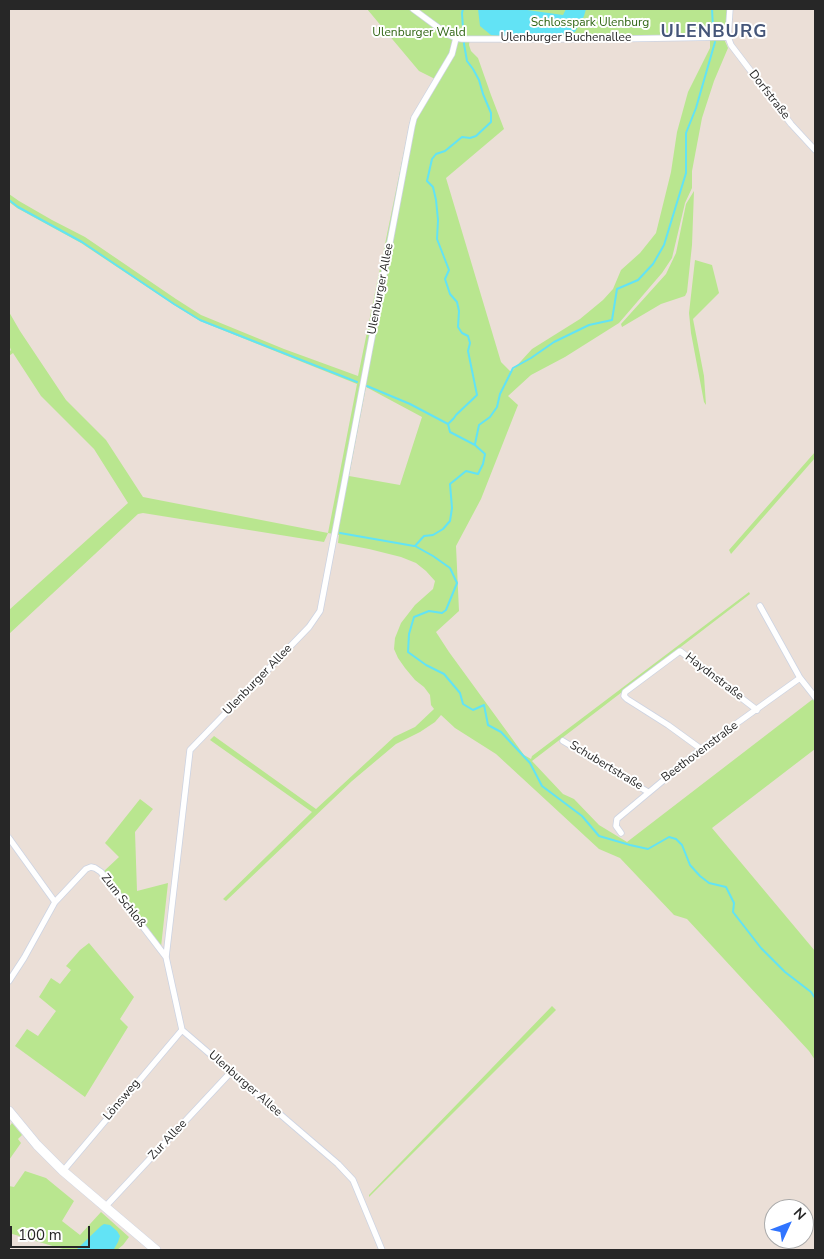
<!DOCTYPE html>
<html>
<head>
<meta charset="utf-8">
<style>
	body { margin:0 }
	#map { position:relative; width:824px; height:1259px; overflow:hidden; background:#ebdfd7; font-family:"Nunito Sans",sans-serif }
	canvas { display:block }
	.frame { position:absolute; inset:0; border:10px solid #272727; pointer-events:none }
	.north { position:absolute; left:764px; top:1199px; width:50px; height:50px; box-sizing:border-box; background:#fff; border:1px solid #a9a9a9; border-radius:50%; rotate:47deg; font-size:14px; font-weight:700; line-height:20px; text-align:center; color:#272727 }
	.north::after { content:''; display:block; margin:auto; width:18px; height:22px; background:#3074ff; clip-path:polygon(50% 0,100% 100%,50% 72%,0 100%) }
	.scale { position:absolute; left:10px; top:1226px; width:80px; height:22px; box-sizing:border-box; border:2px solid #272727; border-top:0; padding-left:6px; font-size:15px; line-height:18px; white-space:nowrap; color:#272727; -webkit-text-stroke:4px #fff; paint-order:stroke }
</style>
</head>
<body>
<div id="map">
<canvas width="824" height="1259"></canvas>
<div class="frame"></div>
<div class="north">N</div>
<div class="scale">100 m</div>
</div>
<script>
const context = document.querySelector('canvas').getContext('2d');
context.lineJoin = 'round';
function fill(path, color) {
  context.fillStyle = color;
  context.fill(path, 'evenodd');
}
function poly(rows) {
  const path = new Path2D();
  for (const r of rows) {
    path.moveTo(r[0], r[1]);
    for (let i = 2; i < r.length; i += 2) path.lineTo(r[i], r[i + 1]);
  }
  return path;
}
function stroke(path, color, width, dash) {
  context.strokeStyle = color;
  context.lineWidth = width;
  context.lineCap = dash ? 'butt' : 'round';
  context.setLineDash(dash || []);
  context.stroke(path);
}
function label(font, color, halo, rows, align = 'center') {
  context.font = font + ' "Nunito Sans",sans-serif';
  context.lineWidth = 4;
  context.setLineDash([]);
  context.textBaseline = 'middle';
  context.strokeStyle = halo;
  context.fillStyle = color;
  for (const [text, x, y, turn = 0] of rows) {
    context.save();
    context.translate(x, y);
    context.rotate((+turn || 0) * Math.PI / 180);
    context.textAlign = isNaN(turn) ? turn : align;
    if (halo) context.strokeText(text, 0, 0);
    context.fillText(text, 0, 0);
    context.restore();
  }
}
fill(poly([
	[367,9,727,9,726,27,724,31,718,34,724,39,728,48,714,81,702,118,692,171,692,188,685,203,672,258,662,273,619,323,565,357,531,375,508,396,518,405,481,499,456,546,459,611,436,632,449,652,524,755,531,759,532,756,749,592,750,594,532,761,563,794,574,799,599,825,627,842,813,699,815,701,815,749,712,828,815,951,815,1060,809,1051,687,919,674,915,620,858,599,849,496,754,455,728,441,715,435,722,420,732,396,744,352,781,226,901,223,899,312,812,210,740,214,736,316,809,394,737,415,727,434,709,431,705,430,695,424,687,415,680,405,668,398,658,394,649,395,638,401,623,415,605,433,589,435,581,426,571,416,563,401,557,369,549,338,543,339,535,328,533,324,542,143,513,138,514,9,634,9,610,128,503,94,449,41,396,13,353,9,356,9,352,11,350,9,345,9,312,20,331,66,400,106,440,143,497,328,533,357,384,200,321,174,305,81,243,17,208,9,202,9,194,19,201,52,220,85,237,176,299,201,315,284,349,358,376,411,117,435,79,419,71],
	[710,35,710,48,688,92,677,132,671,172,656,233,640,253,621,270,613,289,603,300,580,319,532,349,511,372,501,362,446,178,504,129,491,95,478,58,471,51,469,45,470,37],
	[366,387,422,417,400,485,349,476],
	[694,191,692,245,687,292,685,296,661,304,622,327,621,324,666,274,676,253,686,204],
	[695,260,712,265,719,293,693,319,704,376,706,405,704,402,691,333,689,313],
	[815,452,815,458,731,554,729,550],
	[140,799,153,809,135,832,137,891,168,883,161,947,103,872,119,857,105,843],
	[89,943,134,997,120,1019,128,1027,85,1097,15,1046,27,1029,38,1036,56,1011,39,997,51,978,60,984,71,970,66,966,80,950],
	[552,1006,556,1010,369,1197,369,1195],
	[12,1123,22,1135,18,1139,21,1143,9,1160,9,1127],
	[25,1171,46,1178,74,1201,62,1221,80,1235,101,1212,129,1237,123,1245,117,1250,66,1250,9,1233,9,1186,14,1187]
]), '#b9e68f');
fill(poly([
	[478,9,520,9,563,15,566,9,586,9,584,16,575,32,570,34,503,36,491,35,480,26],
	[104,1224,110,1225,117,1231,120,1236,118,1242,114,1249,113,1250,76,1250,101,1226]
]), '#62e3f5');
stroke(poly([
	[463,9,462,13,464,44,467,61,473,69,479,80,483,94,491,113,491,122,476,136,470,138,462,137,445,151,436,154,432,159,427,181,433,187,436,200,438,220,437,239,449,270,445,279,450,294,457,302,459,311,458,327,462,333,468,336,470,343,468,351,477,395,456,415,454,418,448,424,450,432,475,445,485,454,483,464,478,474,466,471,450,484,452,508,450,521,443,529,433,535,424,536,415,546,433,556,450,568,457,583,446,610,442,613,429,611,414,617,409,634,408,652,426,665,444,674,460,693,463,704,473,710,484,705,488,725,501,732,530,763,542,786,582,816,599,836,630,845,648,849,669,837,676,839,682,845,690,865,700,876,709,883,726,887,734,903,733,912,761,948,785,972,811,992,815,998],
	[712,9,713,28],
	[9,200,18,207,82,242,174,304,200,320,357,382],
	[367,386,410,404,448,424],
	[475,444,479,425,490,417,497,407,500,394,513,368,531,358,554,342,589,325,612,320,617,289,638,280,653,264,664,245,686,173,686,133,696,108,715,42],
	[340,533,414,546]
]), '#62e3f5', 2);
const minor = poly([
	[413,9,447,34,456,38,462,39,612,39,728,37],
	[730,9,728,37,731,45,791,124,815,150],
	[760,606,800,678,815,697],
	[563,741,648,792],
	[701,749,668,725,627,699,624,696,625,692,680,651,757,710],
	[621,833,616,826,617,819,701,749,800,678],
	[9,838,55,902],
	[9,981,24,958,55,902,86,869,91,867,95,868,101,872,166,957],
	[63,1171,182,1030],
	[105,1207,231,1072],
	[382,1250,353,1180,338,1164,182,1030,166,957,190,750,309,627,320,611,412,126,414,118,452,54,456,38]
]);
const secondary = poly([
	[9,1111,37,1145,63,1171,156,1250]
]);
stroke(minor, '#ccd3e2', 7);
stroke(secondary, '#ccd3e2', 10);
stroke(minor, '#fff', 5.5);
stroke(secondary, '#fff', 9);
label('12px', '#316615', '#fff', [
	["Schlosspark Ulenburg",590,23],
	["Ulenburger Wald",419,33]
]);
label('12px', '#272727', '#fff', [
	["Ulenburger Buchenallee",566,38],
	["Dorfstraße",769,95,52],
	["Ulenburger Allee",381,289,-79],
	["Haydnstraße",714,677,37],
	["Ulenburger Allee",258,680,-46],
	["Beethovenstraße",700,752,-37],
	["Schubertstraße",606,766,31],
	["Zum Schloß",123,901,52],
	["Ulenburger Allee",245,1084,41],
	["Lönsweg",122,1100,-50],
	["Zur Allee",168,1140,-47]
]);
context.letterSpacing = '1px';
label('bold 18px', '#455679', '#fff', [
	["ULENBURG",714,33]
]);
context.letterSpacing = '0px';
</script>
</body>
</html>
